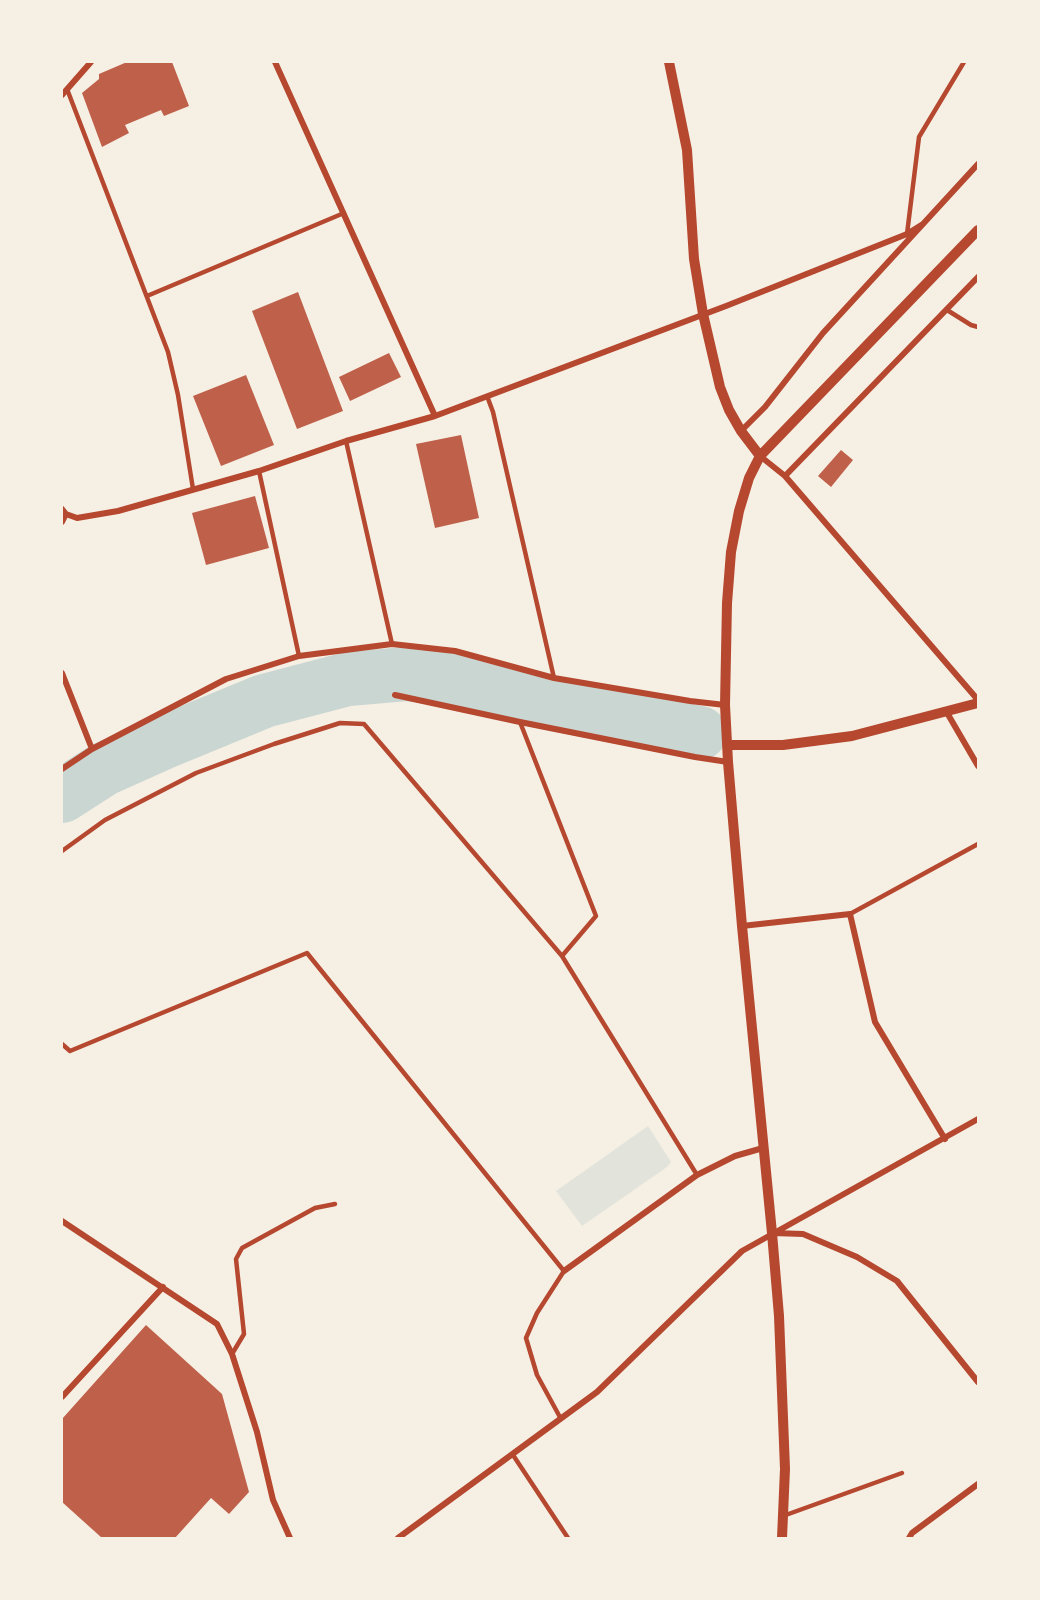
<!DOCTYPE html>
<html>
<head>
<meta charset="utf-8">
<style>
	body { margin:0 }
	#map { position:relative; width:1040px; height:1600px; overflow:hidden; background:#f6efe4; font-family:Raleway,sans-serif }
	canvas { display:block }
	.frame { position:absolute; inset:0; border:63px solid #f6efe4; pointer-events:none }
</style>
</head>
<body>
<div id="map">
<canvas width="1040" height="1600"></canvas>
<div class="frame"></div>
</div>
<script>
const context = document.querySelector('canvas').getContext('2d');
context.lineJoin = 'round';
function fill(path, color) {
  context.fillStyle = color;
  context.fill(path, 'evenodd');
}
function poly(rows) {
  const path = new Path2D();
  for (const r of rows) {
    path.moveTo(r[0], r[1]);
    for (let i = 2; i < r.length; i += 2) path.lineTo(r[i], r[i + 1]);
  }
  return path;
}
function stroke(path, color, width, dash) {
  context.strokeStyle = color;
  context.lineWidth = width;
  context.lineCap = dash ? 'butt' : 'round';
  context.setLineDash(dash || []);
  context.stroke(path);
}
fill(poly([
	[648,1126,671,1162,667,1167,582,1226,556,1191]
]), '#e2e4dc');
stroke(poly([
	[62,796,104,769,162,743,264,701,348,679,406,674,451,680,543,702,700,733]
]), '#c9d6d2', 54);
fill(poly([
	[127,62,172,62,189,106,164,116,161,110,125,125,129,133,102,147,82,93,99,79,99,74],
	[298,292,343,411,297,429,252,311],
	[389,353,401,377,350,401,339,377],
	[246,375,274,445,221,466,193,396],
	[461,435,479,518,435,528,416,444],
	[841,450,853,460,831,487,818,476],
	[255,496,269,548,206,565,192,513],
	[146,1325,222,1394,249,1492,229,1514,211,1498,175,1538,102,1538,62,1502,62,1419]
]), '#bf614a');
stroke(poly([
	[67,89,168,352,178,395,193,489],
	[907,234,919,137,964,62],
	[147,296,344,213],
	[947,310,971,325,978,327],
	[487,396,493,412,554,678],
	[346,441,392,644],
	[259,471,299,656],
	[520,722,596,916,562,956],
	[62,851,105,820,196,773,274,744,340,723,364,724,562,956,697,1175],
	[850,914,978,844],
	[62,1044,70,1051,307,953,564,1271,537,1313,526,1338,537,1375,561,1419],
	[232,1354,244,1334,236,1259,242,1248,315,1208,335,1204],
	[513,1455,568,1538],
	[783,1516,902,1473]
]), '#b5482f', 4.5);
stroke(poly([
	[275,62,435,416],
	[62,95,91,62],
	[741,431,765,407,823,333,978,164],
	[760,456,785,476,978,700],
	[785,476,978,277],
	[62,509,66,514,77,518,118,511,259,471,346,441,435,416,726,306,907,234,923,224],
	[62,522,66,514],
	[62,673,92,749],
	[395,695,520,722,695,757,728,762],
	[946,711,978,766],
	[62,769,92,749,226,679,299,656,392,644,455,651,554,678,690,701,725,705],
	[742,926,850,914,875,1022,945,1139],
	[62,1221,217,1324,232,1354,257,1432,273,1500,290,1538],
	[773,1233,803,1234,857,1257,897,1281,978,1382],
	[564,1271,697,1175,735,1156,763,1148],
	[62,1397,163,1287],
	[398,1538,597,1392,742,1251,978,1119],
	[909,1538,912,1533,978,1484]
]), '#b5482f', 6);
stroke(poly([
	[669,62,687,150,694,259,703,314,720,387,729,410,741,431,760,456],
	[727,745,783,745,852,736,978,703],
	[782,1538,785,1469,779,1316,772,1233,742,926,728,762,725,705,727,603,731,552,739,511,749,478,760,456,978,230]
]), '#b5482f', 10);
</script>
</body>
</html>
